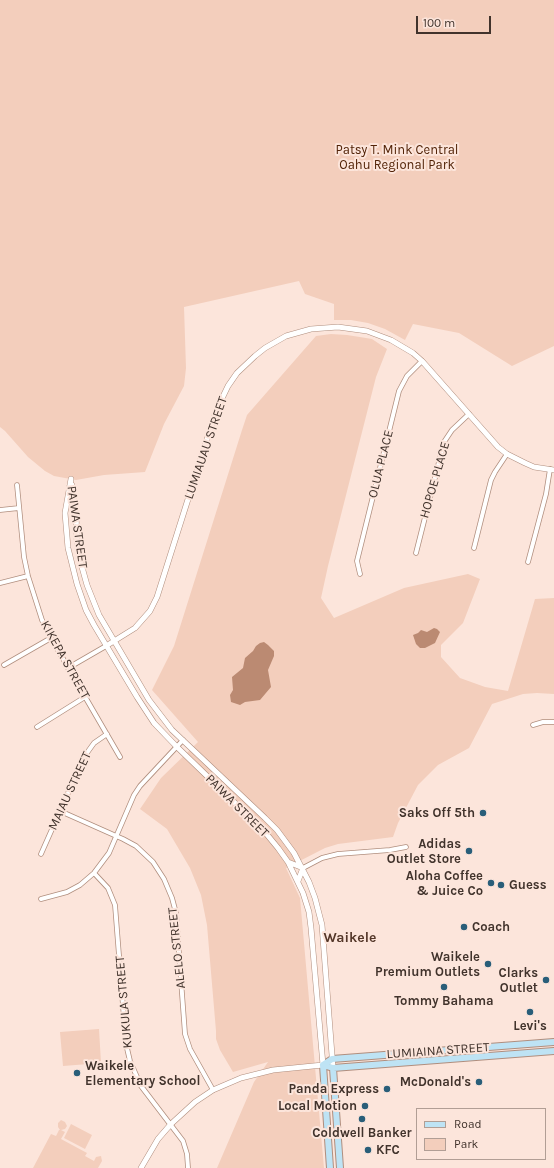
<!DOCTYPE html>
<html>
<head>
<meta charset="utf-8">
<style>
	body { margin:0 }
	#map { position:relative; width:554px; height:1168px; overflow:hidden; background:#fce5db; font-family:Karla,sans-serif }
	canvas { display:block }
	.legend { position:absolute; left:416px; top:1108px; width:130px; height:52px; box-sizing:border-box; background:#fce5db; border:1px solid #b19e95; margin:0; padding:5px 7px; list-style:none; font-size:12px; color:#41332c }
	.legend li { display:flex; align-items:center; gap:8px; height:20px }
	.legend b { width:20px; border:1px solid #b19e95 }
	.scale { position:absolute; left:416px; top:16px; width:75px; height:18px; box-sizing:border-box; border:2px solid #41332c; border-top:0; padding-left:5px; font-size:12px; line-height:14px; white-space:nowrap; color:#41332c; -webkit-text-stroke:3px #fce5db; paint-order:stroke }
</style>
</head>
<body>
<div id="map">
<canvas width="554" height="1168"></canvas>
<ul class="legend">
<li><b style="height:5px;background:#bee3f4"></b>Road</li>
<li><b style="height:11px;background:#f3cebc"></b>Park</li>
</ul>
<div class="scale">100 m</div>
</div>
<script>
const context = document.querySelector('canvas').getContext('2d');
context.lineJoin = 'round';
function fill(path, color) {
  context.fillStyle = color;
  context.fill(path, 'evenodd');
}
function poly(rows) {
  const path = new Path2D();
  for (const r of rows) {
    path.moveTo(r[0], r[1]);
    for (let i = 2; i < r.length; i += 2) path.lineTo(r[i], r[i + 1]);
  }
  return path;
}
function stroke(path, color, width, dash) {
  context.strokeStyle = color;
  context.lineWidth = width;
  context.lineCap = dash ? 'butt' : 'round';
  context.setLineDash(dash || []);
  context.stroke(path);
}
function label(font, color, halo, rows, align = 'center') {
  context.font = font + ' Karla,sans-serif';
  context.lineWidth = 4;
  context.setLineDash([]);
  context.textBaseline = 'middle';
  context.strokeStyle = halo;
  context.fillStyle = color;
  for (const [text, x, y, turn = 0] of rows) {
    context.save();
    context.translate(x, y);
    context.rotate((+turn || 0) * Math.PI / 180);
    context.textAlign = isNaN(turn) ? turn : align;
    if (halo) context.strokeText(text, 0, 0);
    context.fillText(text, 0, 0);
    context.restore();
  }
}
fill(poly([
	[0,0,554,0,554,346,512,366,459,333,413,324,405,340,385,329,368,323,351,320,334,320,334,304,305,294,299,281,184,307,186,368,184,386,164,424,145,472,104,475,76,480,54,476,45,471,28,457,5,431,0,427],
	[331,334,347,335,366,338,372,339,387,349,376,377,328,566,321,598,334,618,404,588,468,574,480,579,463,623,441,645,441,657,460,678,485,687,508,691,535,599,554,598,554,694,537,693,523,694,492,704,469,748,438,765,418,785,398,823,393,837,338,844,325,848,286,868,300,898,324,1168,217,1168,254,1082,268,1062,233,1072,220,1050,216,1039,216,1031,207,925,201,895,190,868,167,829,140,809,161,778,198,742,152,690,174,646,242,430,247,415,316,336],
	[99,1029,101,1063,63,1066,60,1032],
	[61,1120,65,1122,67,1126,65,1129,61,1130,65,1132,61,1139,87,1153,85,1156,94,1161,96,1157,101,1156,102,1161,98,1168,33,1168,51,1134,56,1136,59,1130,60,1130,58,1127,58,1123],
	[71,1124,92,1135,85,1149,64,1138]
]), '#f3cebc');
fill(poly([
	[434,628,437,629,440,632,435,643,425,648,420,648,416,644,413,635,418,633,421,630,427,632],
	[264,642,268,645,274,651,274,656,268,670,271,687,260,700,245,702,240,705,231,702,230,695,233,690,232,677,243,668,245,658,253,651,256,646,260,643]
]), '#bb8a72');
const minor = poly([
	[17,485,24,557,28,576,42,620,51,638,120,757],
	[0,510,19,508],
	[474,548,491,480,495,472,507,454],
	[416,553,444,442,452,430,469,414],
	[528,562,546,494,550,469],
	[360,574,357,561,399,391,407,376,422,361],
	[0,583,28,576],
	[4,665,51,638],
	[68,668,106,646],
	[533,725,543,722,554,722],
	[37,727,85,697],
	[60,811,123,839,136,846,153,862,164,879,172,898,176,913,185,1034,190,1049,213,1090],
	[41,854,84,757,94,743,107,734],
	[303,868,322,858,338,854,390,850,406,847],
	[94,873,108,888,115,905,126,1044,130,1061,141,1086,183,1141,187,1154,188,1168],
	[41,899,67,892,80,885,94,873,109,853,134,795,140,786,183,740]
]);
const tertiary = poly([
	[71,479,65,513,68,548,77,584,86,610,94,625,137,697,154,723,177,747,264,831,278,848,288,862,303,893,309,912,311,928,323,1065,273,1070,241,1078,213,1090,195,1102,171,1124,158,1139,141,1168],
	[72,485,76,513,77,543,80,560,87,585,99,615,149,700,172,730,265,818,277,830,294,853,309,882,315,898,322,925,333,1068],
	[106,646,135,628,150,611,157,597,216,411,228,386,237,373,255,356,265,348,286,336,311,329,338,327,367,331,391,340,413,353,422,361,498,447,507,454,525,463,534,467,554,470],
	[288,862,303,868,298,881]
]);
const secondary = poly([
	[323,1065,332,1059,554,1042],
	[323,1065,333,1068,554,1051],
	[323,1065,330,1168],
	[333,1068,340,1168]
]);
stroke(minor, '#b08e7e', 5.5);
stroke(tertiary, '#b08e7e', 6);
stroke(secondary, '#b08e7e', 8);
stroke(minor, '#fff', 4);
stroke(tertiary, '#fff', 5);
stroke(secondary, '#bee3f4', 6);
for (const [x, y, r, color] of [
	[483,813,4,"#295e79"],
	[469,851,4,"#295e79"],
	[491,883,4,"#295e79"],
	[501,885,4,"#295e79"],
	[464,927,4,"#295e79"],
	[488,964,4,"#295e79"],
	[546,980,4,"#295e79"],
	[444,987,4,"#295e79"],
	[530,1012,4,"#295e79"],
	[77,1073,4,"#295e79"],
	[479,1082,4,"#295e79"],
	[387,1089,4,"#295e79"],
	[365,1106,4,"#295e79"],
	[362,1119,4,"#295e79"],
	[368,1150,4,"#295e79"]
]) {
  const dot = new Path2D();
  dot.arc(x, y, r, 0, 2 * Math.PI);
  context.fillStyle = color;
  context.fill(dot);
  stroke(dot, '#fce5db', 1.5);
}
label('13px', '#522307', '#fce5db', [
	["Patsy T. Mink Central",397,150],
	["Oahu Regional Park",397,165]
]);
label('13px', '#41332c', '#fce5db', [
	["LUMIAUAU STREET",206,448,-71],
	["OLUA PLACE",381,464,-76],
	["HOPOE PLACE",435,480,-74],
	["PAIWA STREET",77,527,82],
	["KIKEPA STREET",65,660,61],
	["MAIAU STREET",70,791,-65],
	["PAIWA STREET",237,806,45],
	["ALELO STREET",177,948,-96],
	["KUKULA STREET",124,1002,-95],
	["LUMIAINA STREET",438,1051,-4]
]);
label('bold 13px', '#41332c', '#fce5db', [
	["Saks Off 5th",475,813],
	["Adidas",461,844],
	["Outlet Store",461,859],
	["Aloha Coffee",483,876],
	["& Juice Co",483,891],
	["Guess",509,885,"left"],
	["Coach",472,927,"left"],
	["Waikele",480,957],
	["Premium Outlets",480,972],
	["Clarks",538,973],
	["Outlet",538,988],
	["Tommy Bahama",444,1001,"center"],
	["Levi's",530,1026,"center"],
	["Waikele",85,1066,"left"],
	["Elementary School",85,1081,"left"],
	["McDonald's",471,1082],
	["Panda Express",379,1089],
	["Local Motion",357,1106],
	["Coldwell Banker",362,1133,"center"],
	["KFC",376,1150,"left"]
], 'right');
label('bold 14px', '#533628', '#fce5db', [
	["Waikele",350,938]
]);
</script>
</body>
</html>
